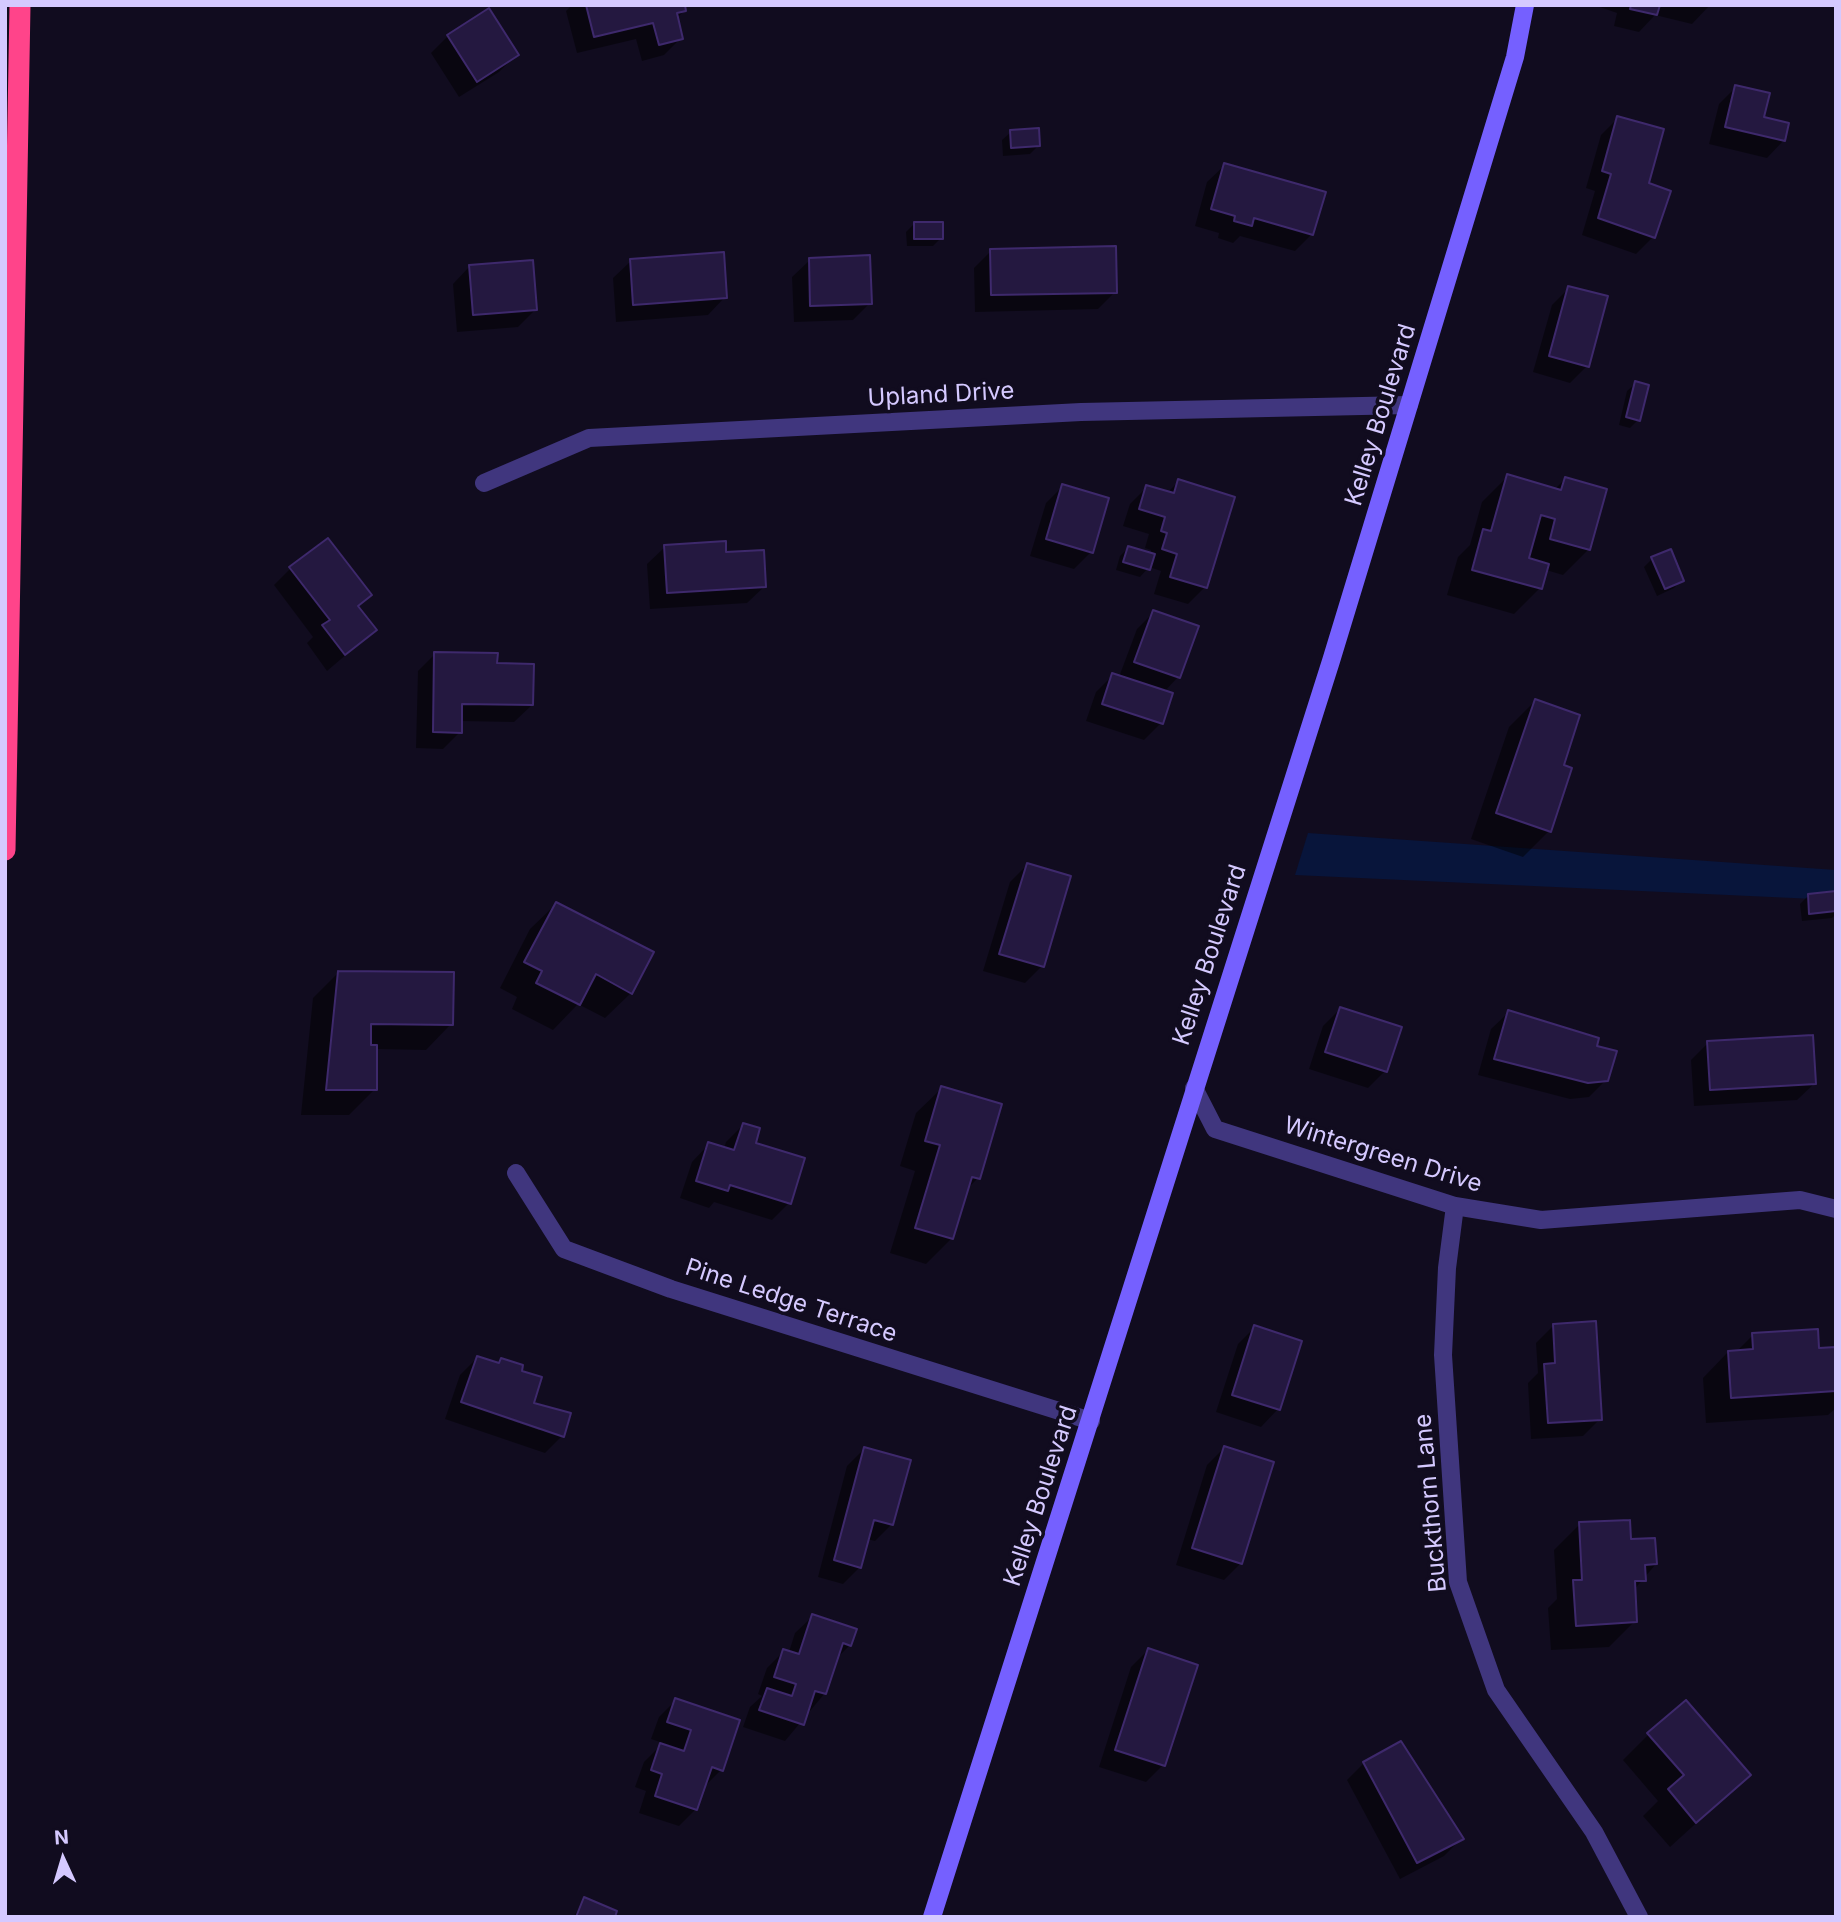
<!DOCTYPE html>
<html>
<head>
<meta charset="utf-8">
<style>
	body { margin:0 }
	#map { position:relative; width:1841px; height:1922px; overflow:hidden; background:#110c1f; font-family:Inter,sans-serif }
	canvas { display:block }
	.frame { position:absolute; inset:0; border:7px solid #d5c9ff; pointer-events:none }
	.north { position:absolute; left:28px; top:1824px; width:70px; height:70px; -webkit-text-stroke:5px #110c1f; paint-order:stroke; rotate:356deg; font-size:19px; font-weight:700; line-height:28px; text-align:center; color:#d5c9ff }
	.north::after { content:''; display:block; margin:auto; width:24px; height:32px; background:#d5c9ff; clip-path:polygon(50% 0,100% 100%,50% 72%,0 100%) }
</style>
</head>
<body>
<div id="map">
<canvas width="1841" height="1922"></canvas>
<div class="frame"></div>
<div class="north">N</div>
</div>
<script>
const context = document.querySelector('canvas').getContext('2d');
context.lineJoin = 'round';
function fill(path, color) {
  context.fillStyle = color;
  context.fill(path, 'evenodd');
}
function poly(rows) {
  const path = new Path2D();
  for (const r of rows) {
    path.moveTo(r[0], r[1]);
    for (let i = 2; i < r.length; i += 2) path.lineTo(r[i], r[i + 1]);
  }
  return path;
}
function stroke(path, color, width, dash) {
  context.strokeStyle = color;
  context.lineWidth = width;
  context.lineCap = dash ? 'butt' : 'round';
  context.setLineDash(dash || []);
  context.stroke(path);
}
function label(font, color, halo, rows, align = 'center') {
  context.font = font + ' Inter,sans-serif';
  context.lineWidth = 7;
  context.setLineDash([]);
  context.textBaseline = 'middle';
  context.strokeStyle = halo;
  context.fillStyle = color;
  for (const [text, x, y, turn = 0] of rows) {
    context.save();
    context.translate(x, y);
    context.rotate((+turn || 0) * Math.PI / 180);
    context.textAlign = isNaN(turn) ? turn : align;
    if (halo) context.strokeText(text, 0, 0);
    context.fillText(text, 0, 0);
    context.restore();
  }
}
fill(poly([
	[1308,833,1836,870,1836,900,1295,875]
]), '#08153b');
fill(poly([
	[572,5,683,5,684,11,677,18,681,38,664,55,642,61,636,39,577,53,566,11],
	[1594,5,1710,5,1692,24,1655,15,1639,32,1614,26,1617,13],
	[448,36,516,55,499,72,459,97,431,53],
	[1736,87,1784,140,1767,158,1709,144,1719,104],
	[1618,118,1647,185,1653,237,1636,254,1582,235,1595,191,1586,188,1601,135],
	[1011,132,1038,146,1030,154,1003,156,1002,140],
	[1225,165,1312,234,1295,251,1240,236,1233,243,1218,238,1219,233,1195,226,1207,182],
	[914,224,941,238,933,246,907,246,906,232],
	[991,251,1115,292,1098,309,975,312,974,268],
	[810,260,870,303,853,320,794,322,792,277],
	[631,261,725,297,708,315,616,322,613,278],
	[470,266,535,310,518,327,457,332,453,284],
	[1569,288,1587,366,1570,383,1533,372,1552,305],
	[1636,383,1638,420,1630,428,1619,425,1627,391],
	[1508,476,1555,489,1565,479,1589,549,1563,575,1546,570,1540,588,1514,614,1447,595,1458,557,1470,545,1482,502],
	[1179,481,1205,587,1188,604,1154,594,1161,571,1149,567,1140,577,1116,570,1120,556,1128,548,1150,555,1151,550,1145,548,1149,534,1123,526,1130,504,1147,487,1167,493],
	[1063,486,1091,552,1074,569,1030,556,1046,503],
	[665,547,725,553,765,586,747,603,650,609,647,564],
	[1652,559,1682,580,1674,588,1657,596,1644,567],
	[291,568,369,595,357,607,375,630,327,671,307,643,313,637,274,585],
	[1154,612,1178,677,1164,692,1161,723,1144,740,1086,721,1096,692,1113,675,1119,677,1137,629],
	[435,654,496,665,532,705,514,722,460,721,460,732,443,749,416,748,418,671],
	[1535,701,1561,766,1549,831,1523,857,1471,839,1509,727],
	[1027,865,1042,966,1025,983,983,971,1010,882],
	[1836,893,1836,914,1832,918,1802,921,1800,904,1808,896],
	[556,904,631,993,605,1018,578,1004,553,1030,512,1009,517,997,500,988,530,929],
	[339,972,451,1024,426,1050,375,1049,375,1089,349,1115,301,1115,313,998],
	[1340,1009,1385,1071,1368,1088,1309,1069,1323,1026],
	[1509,1012,1594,1047,1606,1080,1589,1097,1570,1099,1478,1075,1491,1029],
	[1708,1043,1815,1083,1797,1100,1694,1106,1691,1060],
	[942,1088,978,1178,966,1190,952,1238,926,1264,890,1253,915,1171,900,1166,916,1113],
	[743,1125,789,1203,772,1220,714,1202,709,1208,680,1198,692,1162,709,1144,724,1149,726,1142],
	[1553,1326,1600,1419,1583,1436,1531,1439,1528,1383,1538,1373,1536,1343],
	[1255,1327,1278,1409,1261,1427,1216,1412,1238,1344],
	[1753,1335,1817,1350,1836,1348,1836,1408,1828,1415,1706,1423,1703,1378,1728,1352,1736,1352],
	[477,1358,497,1365,501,1360,520,1372,532,1404,562,1436,545,1453,445,1419,460,1375],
	[513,1419,540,1427,539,1430,513,1421],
	[1224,1448,1241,1563,1224,1580,1176,1565,1207,1465],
	[864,1449,892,1524,875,1541,867,1539,860,1567,843,1584,818,1577,847,1466],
	[1580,1524,1630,1541,1656,1564,1633,1591,1635,1621,1609,1647,1551,1650,1548,1608,1557,1599,1554,1550],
	[813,1616,850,1645,836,1659,825,1693,785,1741,743,1727,750,1707,762,1696,758,1694,767,1668,784,1651,789,1652,795,1633],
	[1148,1650,1163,1765,1146,1782,1099,1767,1131,1667],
	[676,1700,721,1770,704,1787,696,1809,679,1826,639,1813,646,1791,635,1787,644,1762,663,1743,651,1739,659,1717],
	[1649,1734,1749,1775,1670,1847,1643,1816,1658,1801,1623,1760],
	[1364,1763,1461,1839,1444,1856,1400,1879,1347,1780],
	[585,1900,613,1917,573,1917]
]), '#0007');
const building = poly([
	[586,5,685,5,686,11,677,13,683,39,659,45,653,23,594,37,586,5],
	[1631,5,1660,5,1657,15,1630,9,1631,5],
	[489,8,519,55,477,82,447,35,489,8],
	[1735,85,1770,93,1764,117,1789,123,1785,141,1725,127,1735,85],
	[1617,116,1664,129,1649,183,1671,191,1655,238,1598,218,1611,174,1602,171,1617,116],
	[1039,128,1040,146,1011,148,1010,130,1039,128],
	[1224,163,1326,192,1313,235,1254,218,1252,226,1234,221,1235,216,1211,209,1224,163],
	[914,222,943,222,943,239,914,239,914,222],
	[1116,246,1117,293,991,295,990,249,1116,246],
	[724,252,727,298,633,305,630,259,724,252],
	[870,255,872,304,810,306,809,258,870,255],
	[533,260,537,310,473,315,469,265,533,260],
	[1568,286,1608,296,1589,367,1549,356,1568,286],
	[1635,381,1649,385,1640,421,1626,417,1635,381],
	[1507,474,1561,490,1565,477,1607,489,1590,550,1550,539,1555,519,1541,515,1529,558,1549,564,1542,589,1472,570,1483,529,1491,531,1507,474],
	[1178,479,1235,497,1207,588,1170,577,1177,554,1162,549,1167,533,1161,531,1165,517,1139,509,1146,485,1174,493,1178,479],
	[1062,484,1109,498,1093,553,1046,539,1062,484],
	[328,538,372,595,358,606,377,630,345,655,322,625,330,620,289,567,328,538],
	[726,541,726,552,764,550,766,587,667,593,664,545,726,541],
	[1128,546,1155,554,1150,570,1123,562,1128,546],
	[1671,549,1684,581,1665,589,1651,557,1671,549],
	[1153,610,1199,626,1180,678,1134,662,1153,610],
	[434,652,498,653,497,663,534,664,533,705,462,704,462,733,433,732,434,652],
	[1112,673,1173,693,1163,724,1102,704,1112,673],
	[1535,699,1580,715,1564,765,1572,768,1551,832,1496,813,1535,699],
	[1027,863,1071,876,1044,967,999,954,1027,863],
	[1836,891,1836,911,1809,914,1808,894,1836,891],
	[556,902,654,952,632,994,596,974,580,1005,536,983,542,971,524,962,556,902],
	[338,971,454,972,453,1025,371,1024,371,1045,377,1045,377,1090,326,1090,338,971],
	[1340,1007,1402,1027,1387,1072,1325,1052,1340,1007],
	[1508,1010,1599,1038,1597,1046,1617,1051,1608,1081,1588,1083,1494,1059,1508,1010],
	[1813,1035,1816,1084,1710,1090,1707,1041,1813,1035],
	[941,1086,1002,1104,980,1179,972,1177,953,1239,915,1228,940,1145,925,1141,941,1086],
	[743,1123,760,1128,756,1143,805,1158,791,1204,730,1185,728,1191,696,1181,708,1142,734,1150,743,1123],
	[1596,1321,1602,1420,1548,1423,1544,1364,1555,1363,1553,1324,1596,1321],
	[1254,1325,1302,1341,1280,1410,1232,1395,1254,1325],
	[1818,1329,1819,1348,1836,1347,1836,1391,1731,1398,1728,1351,1753,1349,1752,1333,1818,1329],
	[477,1356,499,1363,501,1358,523,1365,522,1371,542,1377,534,1403,571,1413,564,1437,461,1402,477,1356],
	[1224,1446,1274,1462,1242,1564,1192,1548,1224,1446],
	[864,1447,911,1460,893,1525,874,1520,861,1568,834,1560,864,1447],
	[1630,1520,1631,1539,1655,1538,1657,1564,1645,1565,1646,1581,1635,1581,1637,1622,1576,1626,1573,1580,1582,1580,1579,1522,1630,1520],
	[812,1614,857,1629,851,1646,843,1643,826,1694,815,1691,804,1725,759,1710,767,1688,792,1696,796,1684,774,1677,783,1649,799,1654,812,1614],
	[1148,1648,1198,1665,1165,1766,1115,1750,1148,1648],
	[675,1698,740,1720,723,1771,712,1767,697,1810,655,1796,662,1774,651,1770,660,1743,684,1751,691,1730,667,1722,675,1698],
	[1686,1700,1751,1775,1696,1823,1668,1789,1684,1775,1647,1733,1686,1700],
	[1401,1741,1464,1839,1417,1863,1363,1762,1401,1741],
	[584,1897,617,1911,615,1917,576,1917,584,1897]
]);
fill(building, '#241840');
stroke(building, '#3e296c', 2);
stroke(poly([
	[484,483,589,438,1081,412,1409,405],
	[1194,1088,1215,1129,1455,1206,1541,1220,1800,1200,1836,1209],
	[516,1173,564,1249,671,1289,1091,1421],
	[1455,1206,1447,1268,1443,1355,1458,1582,1496,1690,1594,1832,1639,1917]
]), '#40367e', 18);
stroke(poly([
	[932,1917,1331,661,1515,57,1525,5]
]), '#7560ff', 18);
stroke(poly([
	[5,850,20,5]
]), '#ff448a', 21);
label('24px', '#d5c9ff', '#110c1f', [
	["Upland Drive",941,395,-3],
	["Kelley Boulevard",1381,415,-73],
	["Kelley Boulevard",1210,955,-72],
	["Wintergreen Drive",1383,1155,17],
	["Pine Ledge Terrace",791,1301,18],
	["Kelley Boulevard",1041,1496,-72],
	["Buckthorn Lane",1431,1503,-95]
]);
</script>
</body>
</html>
